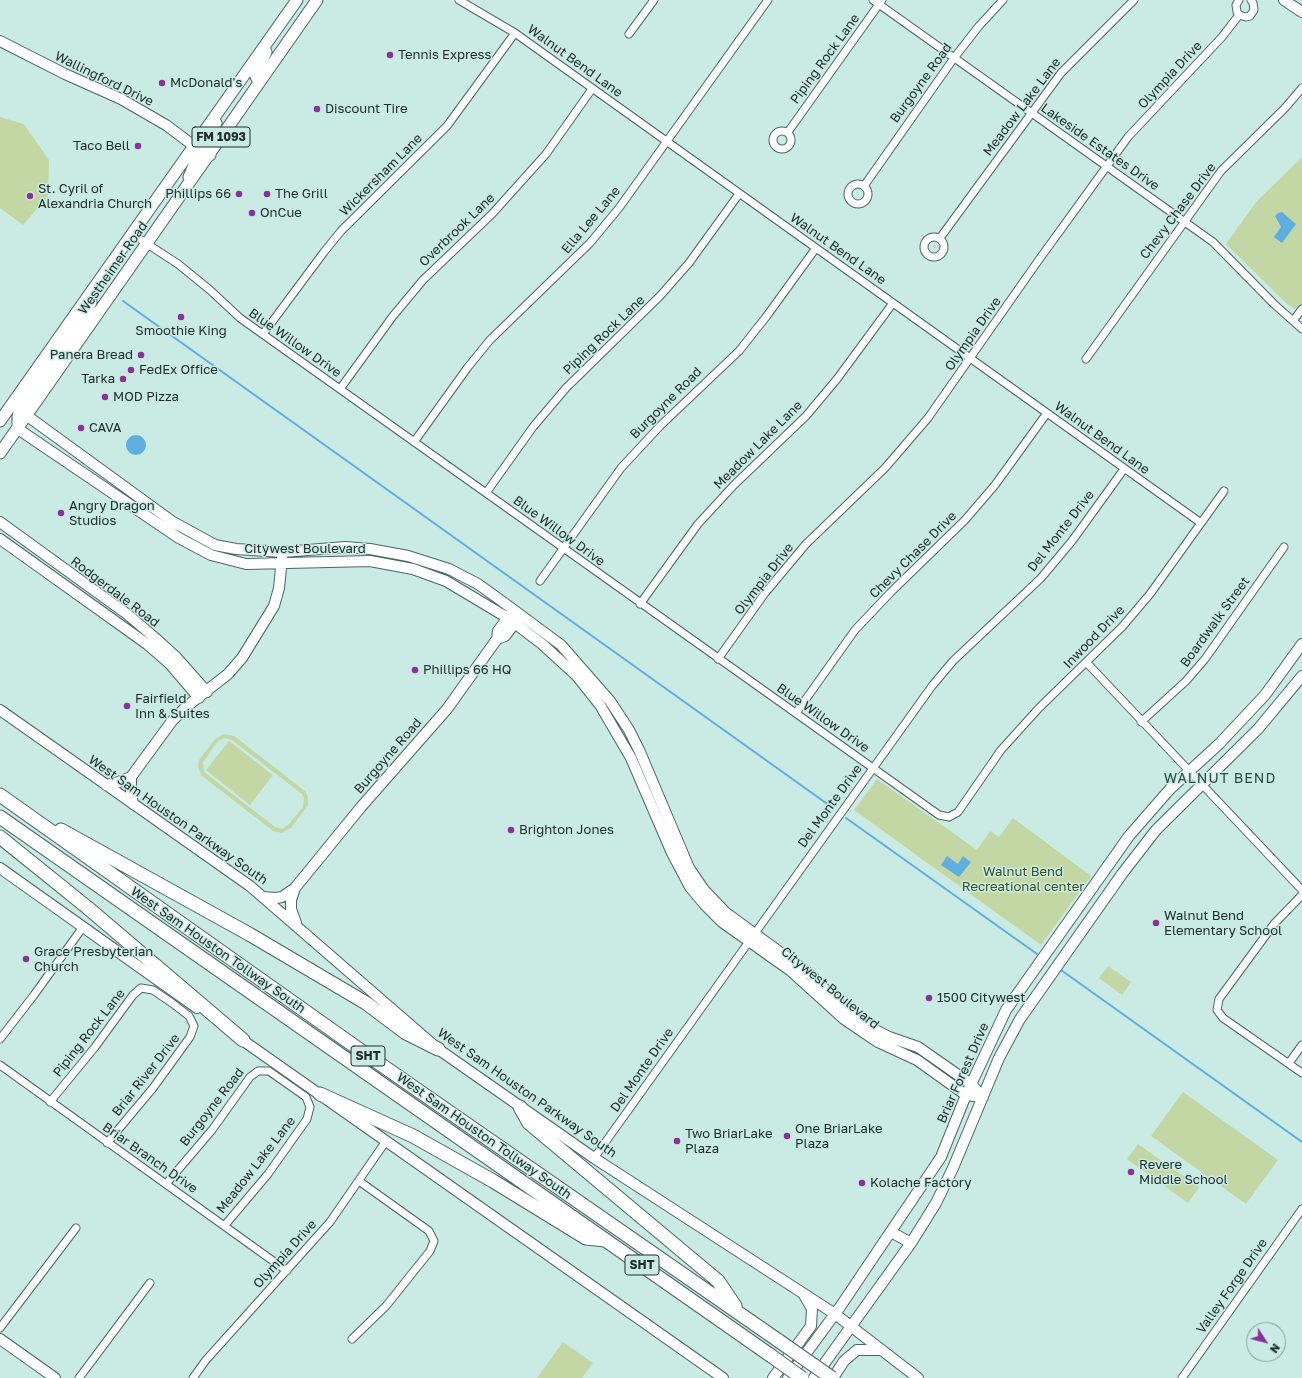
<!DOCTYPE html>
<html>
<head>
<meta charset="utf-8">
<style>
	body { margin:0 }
	#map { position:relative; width:1302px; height:1378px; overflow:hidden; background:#c9ebe4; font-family:"Golos Text",sans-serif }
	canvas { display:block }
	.north { position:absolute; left:1246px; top:1322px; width:40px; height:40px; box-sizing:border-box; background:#c9ebe4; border:1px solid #869f9a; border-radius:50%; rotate:126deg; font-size:11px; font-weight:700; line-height:16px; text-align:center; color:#212e2b }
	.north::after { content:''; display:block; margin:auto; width:14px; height:18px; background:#8c309b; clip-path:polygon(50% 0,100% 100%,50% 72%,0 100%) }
</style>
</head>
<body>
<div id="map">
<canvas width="1302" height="1378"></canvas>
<div class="north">N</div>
</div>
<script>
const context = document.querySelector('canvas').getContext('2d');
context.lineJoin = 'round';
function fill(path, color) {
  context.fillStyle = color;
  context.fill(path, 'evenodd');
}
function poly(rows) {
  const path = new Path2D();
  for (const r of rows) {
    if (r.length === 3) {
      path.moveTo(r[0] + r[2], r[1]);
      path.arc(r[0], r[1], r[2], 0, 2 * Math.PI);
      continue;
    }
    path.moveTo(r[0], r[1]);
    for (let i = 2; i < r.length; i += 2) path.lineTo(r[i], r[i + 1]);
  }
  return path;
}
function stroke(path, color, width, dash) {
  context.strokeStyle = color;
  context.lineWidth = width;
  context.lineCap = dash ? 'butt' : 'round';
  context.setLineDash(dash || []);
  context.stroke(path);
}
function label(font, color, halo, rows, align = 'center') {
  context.font = font + ' "Golos Text",sans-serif';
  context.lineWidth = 3;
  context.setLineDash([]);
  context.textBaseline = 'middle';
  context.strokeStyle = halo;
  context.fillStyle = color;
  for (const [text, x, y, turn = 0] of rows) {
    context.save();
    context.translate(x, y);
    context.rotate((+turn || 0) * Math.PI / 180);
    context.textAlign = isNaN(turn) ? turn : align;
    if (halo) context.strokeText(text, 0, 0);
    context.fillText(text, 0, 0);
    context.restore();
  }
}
fill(poly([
	[0,117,24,124,49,160,48,196,23,225,0,208],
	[1302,157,1302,306,1295,309,1287,304,1226,244,1257,201],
	[224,734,234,736,305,791,308,797,308,805,291,828,282,833,273,831,201,775,198,766,199,760,215,739],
	[225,738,232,740,302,794,304,798,303,807,288,825,282,829,275,827,204,772,203,762,218,741],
	[229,741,273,775,250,805,206,770],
	[877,779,977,850,990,831,999,837,1013,818,1091,876,1041,945,854,810],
	[1108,966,1131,982,1122,995,1099,978],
	[1183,1092,1278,1160,1246,1204,1151,1136],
	[1138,1144,1199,1187,1188,1203,1127,1159],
	[563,1342,593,1363,582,1378,537,1378]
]), '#c3d7a5');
fill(poly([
	[1282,212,1296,224,1282,243,1274,237,1281,227,1275,216,1278,213],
	[136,445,10],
	[947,856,958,864,963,856,971,862,959,877,941,865]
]), '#5dafe1');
stroke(poly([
	[123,301,833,808],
	[846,818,1037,954],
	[1061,970,1302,1142]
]), '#5dafe1', 2);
const street = poly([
	[459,0,515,33,1201,523],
	[873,0,1213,242,1274,304,1302,329],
	[1239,0,1236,5,1237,12,1239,15,1246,17,1250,16,1254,10,1253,3,1251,0],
	[629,34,654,0],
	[782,140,9],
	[788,132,882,0],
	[858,194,10],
	[864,186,954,58,979,26,1003,0],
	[132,234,178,264,210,290,240,318,939,815,949,817,958,812,1001,750,1039,708,1122,627,1150,594,1224,491],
	[934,247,10],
	[940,238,1061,73,1134,0],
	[1293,321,1302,309],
	[263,334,324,252,341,231,447,126,515,33],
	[1086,359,1221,171,1285,108,1302,88],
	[340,389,393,316,423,280,492,214,546,154,592,89],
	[414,442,468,367,490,340,590,243,619,208,768,0],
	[486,493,533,427,566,388,660,296,689,263,739,194],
	[540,581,621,468,660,426,739,351,766,317,816,248],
	[640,604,698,524,734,485,806,416,837,379,893,303],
	[718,659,765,593,806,544,885,468,928,418,1038,261,1128,137,1222,37,1239,15],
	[1087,663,1302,890],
	[796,713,855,630,891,592,965,520,995,485,1047,413],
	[1141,722,1186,681,1205,659,1284,547],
	[1302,895,1274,924,1219,999,1217,1010,1223,1018,1302,1073],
	[0,1039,34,995,83,927],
	[1289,1063,1302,1045],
	[0,1065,287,1271],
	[50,1102,95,1047,133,995,141,988,153,990,172,1003,189,1016,194,1026,190,1037,153,1088,107,1143],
	[594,1158,932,686,953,661,1041,578,1072,541,1124,469],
	[166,1184,212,1130,250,1077,258,1071,269,1071,306,1097,310,1107,307,1119,268,1174,225,1225],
	[0,1328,76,1228],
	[352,1339,386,1306,430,1251,434,1241,429,1231,359,1181],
	[79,1378,150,1283],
	[193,1378,206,1360,330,1222,386,1141],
	[1182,1378,1302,1209]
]);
const secondary = poly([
	[1284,0,1302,12],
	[0,41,65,74,121,99,166,125,194,146],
	[26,415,173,522,215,545,236,549,283,552,345,547,370,549,408,556,449,569,478,584,503,602,561,645,610,701,629,730,640,752,689,868,704,890,725,912,811,975,837,1002,864,1024,889,1037,918,1047,971,1084,983,1097],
	[18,429,179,538,211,555,246,564,370,561,413,569,446,581,508,618,542,644,576,675,600,705,631,758,672,853,690,887,705,905,722,922,791,971,844,1019,860,1030,878,1042,917,1060,966,1095,983,1097],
	[0,522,127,614,154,637,176,657,207,692],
	[0,539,147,644,170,664,199,698],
	[497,639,505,636,518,619],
	[0,710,250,886,438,1049,594,1158,835,1314,918,1378],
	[131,777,131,793,133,804],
	[106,785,116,783,131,777,172,721,186,707,228,674,242,658,274,606,279,588,282,558],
	[0,868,197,1008],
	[295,888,291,900,291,909,296,923],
	[263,897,276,898,282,897,295,888,361,807,447,709,497,639,498,631,511,613],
	[238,1037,723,1378],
	[891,1232,911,1243],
	[0,1339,55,1378],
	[773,1378,811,1326,812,1309,803,1293],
	[788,1378,840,1307,941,1157,966,1095,1006,1010,1129,836,1170,789,1219,744,1265,695,1302,644],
	[814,1378,911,1243,936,1203,953,1168,999,1058,1020,1019,1122,874,1156,830,1258,729,1302,676],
	[833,1378,844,1361,857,1350,881,1350]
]);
const primary = poly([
	[259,83,255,74,266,52],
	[210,155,205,147,216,123],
	[189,177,199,153,194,146],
	[0,421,297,0],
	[18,427,18,417,20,408,85,317,91,302],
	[0,453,317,0]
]);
const highway = poly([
	[0,795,360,1050,779,1341],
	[0,817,770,1355],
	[61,830,249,934,366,1003,406,1033,438,1049],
	[0,837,88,908,243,1040],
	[320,1094,413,1136,493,1181,586,1238,605,1240],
	[520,1107,529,1123,718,1281,735,1306]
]);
stroke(street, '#496761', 9);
stroke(secondary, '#496761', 12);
stroke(primary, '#496761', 13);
stroke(highway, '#496761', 15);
stroke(street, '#fff', 7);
stroke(secondary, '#fff', 10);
stroke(primary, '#fff', 11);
stroke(highway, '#fff', 13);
const highwayBridge = poly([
	[779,1341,832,1378],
	[770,1355,802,1378]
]);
stroke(highwayBridge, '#496761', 15, []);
stroke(highwayBridge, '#fff', 13);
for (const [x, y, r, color] of [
	[390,55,4,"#8c309b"],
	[162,83,4,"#8c309b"],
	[317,109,4,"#8c309b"],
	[138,146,4,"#8c309b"],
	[239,194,4,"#8c309b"],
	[267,194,4,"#8c309b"],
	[30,196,4,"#8c309b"],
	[252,213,4,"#8c309b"],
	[181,317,4,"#8c309b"],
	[141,355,4,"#8c309b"],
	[131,370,4,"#8c309b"],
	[123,379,4,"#8c309b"],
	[105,397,4,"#8c309b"],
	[81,428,4,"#8c309b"],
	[61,513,4,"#8c309b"],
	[415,670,4,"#8c309b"],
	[127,706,4,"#8c309b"],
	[511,830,4,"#8c309b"],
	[1156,923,4,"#8c309b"],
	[26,959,4,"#8c309b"],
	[929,998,4,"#8c309b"],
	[787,1136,4,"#8c309b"],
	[677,1141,4,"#8c309b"],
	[1131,1172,4,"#8c309b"],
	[862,1183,4,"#8c309b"]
]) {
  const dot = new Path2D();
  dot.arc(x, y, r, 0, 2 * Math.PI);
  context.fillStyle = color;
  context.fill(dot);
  stroke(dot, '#c9ebe4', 1.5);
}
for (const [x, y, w] of [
	[221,137,58],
	[368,1056,34],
	[642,1265,34]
]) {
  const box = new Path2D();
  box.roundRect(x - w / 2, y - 10, w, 20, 3);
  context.fillStyle = '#c9ebe4';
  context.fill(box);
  stroke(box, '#212e2b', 1);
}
label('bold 12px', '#212e2b', null, [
	["FM 1093",221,137],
	["SHT",368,1056],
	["SHT",642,1265]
]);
label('13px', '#212e2b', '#c9ebe4', [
	["Tennis Express",398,55],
	["McDonald's",170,83],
	["Discount Tire",325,109],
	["Taco Bell",130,146,"right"],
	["St. Cyril of",38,189],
	["Alexandria Church",38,204],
	["Phillips 66",231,194,"right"],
	["The Grill",275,194],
	["OnCue",260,213],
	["Smoothie King",181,331,"center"],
	["Panera Bread",133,355,"right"],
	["FedEx Office",139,370],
	["Tarka",115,379,"right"],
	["MOD Pizza",113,397],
	["CAVA",89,428],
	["Angry Dragon",69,506],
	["Studios",69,521],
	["Phillips 66 HQ",423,670],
	["Fairfield",135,699],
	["Inn & Suites",135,714],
	["Brighton Jones",519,830],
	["Walnut Bend",1164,916],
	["Elementary School",1164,931],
	["Grace Presbyterian",34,952],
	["Church",34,967],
	["1500 Citywest",937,998],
	["One BriarLake",795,1129],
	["Plaza",795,1144],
	["Two BriarLake",685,1134],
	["Plaza",685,1149],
	["Revere",1139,1165],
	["Middle School",1139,1180],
	["Kolache Factory",870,1183]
], 'left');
label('13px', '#212e2b', '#c9ebe4', [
	["Piping Rock Lane",825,59,-54],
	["Walnut Bend Lane",575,61,36],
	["Olympia Drive",1170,75,-47],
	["Wallingford Drive",104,79,26],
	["Burgoyne Road",921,83,-54],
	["Meadow Lake Lane",1022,107,-53],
	["Lakeside Estates Drive",1100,147,35],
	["Wickersham Lane",381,175,-45],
	["Chevy Chase Drive",1178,211,-53],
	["Ella Lee Lane",591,220,-50],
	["Overbrook Lane",457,230,-44],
	["Walnut Bend Lane",838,249,35],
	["Westheimer Road",113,268,-55],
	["Olympia Drive",973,334,-55],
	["Piping Rock Lane",604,335,-44],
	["Blue Willow Drive",295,343,35],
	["Burgoyne Road",666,403,-45],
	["Walnut Bend Lane",1102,438,36],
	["Meadow Lake Lane",758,445,-45],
	["Blue Willow Drive",559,531,36],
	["Del Monte Drive",1061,531,-52],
	["Citywest Boulevard",305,549],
	["Chevy Chase Drive",913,555,-45],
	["Olympia Drive",764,579,-52],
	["Rodgerdale Road",115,592,37],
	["Boardwalk Street",1215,622,-54],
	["Inwood Drive",1094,637,-46],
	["Blue Willow Drive",823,718,35],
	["Burgoyne Road",388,756,-49],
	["Del Monte Drive",830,806,-54],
	["West Sam Houston Parkway South",178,820,35],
	["West Sam Houston Tollway South",218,950,35],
	["Citywest Boulevard",830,988,39],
	["Piping Rock Lane",89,1033,-52],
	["Del Monte Drive",642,1070,-55],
	["Briar Forest Drive",963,1073,-66],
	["Briar River Drive",146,1075,-52],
	["West Sam Houston Parkway South",527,1093,35],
	["Burgoyne Road",212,1107,-52],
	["West Sam Houston Tollway South",484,1136,35],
	["Briar Branch Drive",150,1158,35],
	["Meadow Lake Lane",256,1165,-52],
	["Olympia Drive",285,1254,-48],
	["Valley Forge Drive",1232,1286,-55]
]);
label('13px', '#3e5019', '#c9ebe4', [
	["Walnut Bend",1023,872],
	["Recreational center",1023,887]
]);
context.letterSpacing = '1px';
label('14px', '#2c4944', '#c9ebe4', [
	["WALNUT BEND",1220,779]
]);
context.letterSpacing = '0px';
</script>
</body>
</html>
